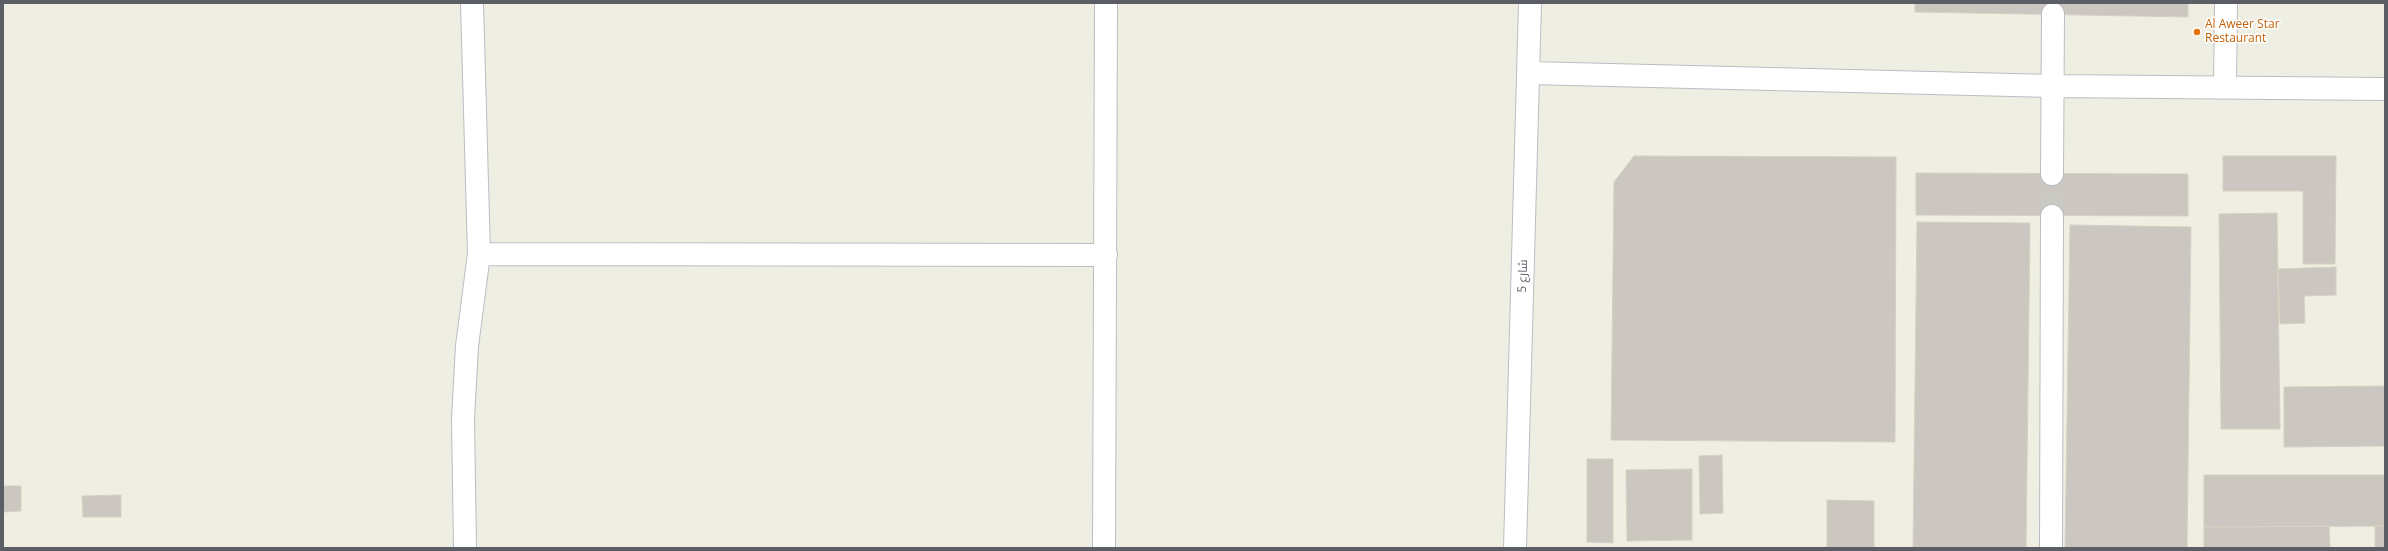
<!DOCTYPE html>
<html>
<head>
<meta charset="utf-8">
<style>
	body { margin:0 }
	#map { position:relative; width:2388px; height:551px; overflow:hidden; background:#efeee3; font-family:"Open Sans",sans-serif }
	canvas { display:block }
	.frame { position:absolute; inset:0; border:4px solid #5b5f65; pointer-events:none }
</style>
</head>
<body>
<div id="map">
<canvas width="2388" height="551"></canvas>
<div class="frame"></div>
</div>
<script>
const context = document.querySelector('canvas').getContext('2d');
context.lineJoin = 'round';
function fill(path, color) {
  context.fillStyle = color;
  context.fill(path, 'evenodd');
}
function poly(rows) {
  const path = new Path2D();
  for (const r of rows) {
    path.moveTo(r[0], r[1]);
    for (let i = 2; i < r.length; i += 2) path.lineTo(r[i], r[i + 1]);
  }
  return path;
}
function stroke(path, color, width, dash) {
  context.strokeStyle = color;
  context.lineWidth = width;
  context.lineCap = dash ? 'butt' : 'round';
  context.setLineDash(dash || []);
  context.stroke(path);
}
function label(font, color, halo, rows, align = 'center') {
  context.font = font + ' "Open Sans",Cairo,sans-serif';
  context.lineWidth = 3;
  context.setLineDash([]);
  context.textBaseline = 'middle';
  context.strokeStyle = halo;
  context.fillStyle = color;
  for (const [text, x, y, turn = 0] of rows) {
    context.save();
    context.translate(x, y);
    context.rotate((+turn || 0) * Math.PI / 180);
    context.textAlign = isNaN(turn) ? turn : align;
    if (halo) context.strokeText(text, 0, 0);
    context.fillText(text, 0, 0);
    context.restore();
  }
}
const building = poly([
	[1915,3,2188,3,2188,17,1915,12,1915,3],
	[1634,156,1896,157,1895,442,1611,440,1614,182,1634,156],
	[2223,156,2336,156,2335,264,2303,264,2303,191,2223,191,2223,156],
	[1916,173,2188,174,2188,216,1916,215,1916,173],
	[2277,213,2280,429,2221,429,2219,214,2277,213],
	[1917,222,2030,223,2026,548,1913,548,1917,222],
	[2070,225,2191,227,2187,548,2065,548,2070,225],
	[2336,267,2336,295,2304,296,2305,323,2280,324,2278,269,2336,267],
	[2385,386,2385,446,2284,447,2284,387,2385,386],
	[1722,455,1723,513,1700,514,1699,456,1722,455],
	[1587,459,1613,459,1613,543,1587,542,1587,459],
	[1692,469,1692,540,1627,541,1626,470,1692,469],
	[2204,475,2385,475,2385,526,2204,527,2204,475],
	[3,486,21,486,21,511,3,512,3,486],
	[121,495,121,517,83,517,82,496,121,495],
	[1827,500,1874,501,1874,548,1827,548,1827,500],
	[2329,526,2330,548,2204,548,2204,527,2329,526],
	[2375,526,2385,526,2385,548,2375,548,2375,526]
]);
fill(building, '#cbc7c0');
stroke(building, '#d5d0c0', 1);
stroke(poly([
	[2052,216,2052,174]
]), '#cacac4', 22, [22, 11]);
const minor = poly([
	[1530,73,2052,86,2385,89],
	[2225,87,2226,3],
	[2052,174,2053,14],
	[479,254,1106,255],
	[465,548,463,419,467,346,479,254,472,3],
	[1104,548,1106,3],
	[1515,548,1530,3],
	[2051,548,2052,216]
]);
stroke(minor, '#bbbdc3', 24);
stroke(minor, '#fff', 22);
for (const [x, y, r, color] of [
	[2197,32,4,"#e8710a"]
]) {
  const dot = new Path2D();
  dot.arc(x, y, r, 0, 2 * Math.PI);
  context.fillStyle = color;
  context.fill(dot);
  stroke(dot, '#fff', 1.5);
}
label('12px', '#c56008', '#fff', [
	["Al Aweer Star",2205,25],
	["Restaurant",2205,39]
], 'left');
label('12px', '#5b5f65', '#fff', [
	["شارع 5",1523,276,-88]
]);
</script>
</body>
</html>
